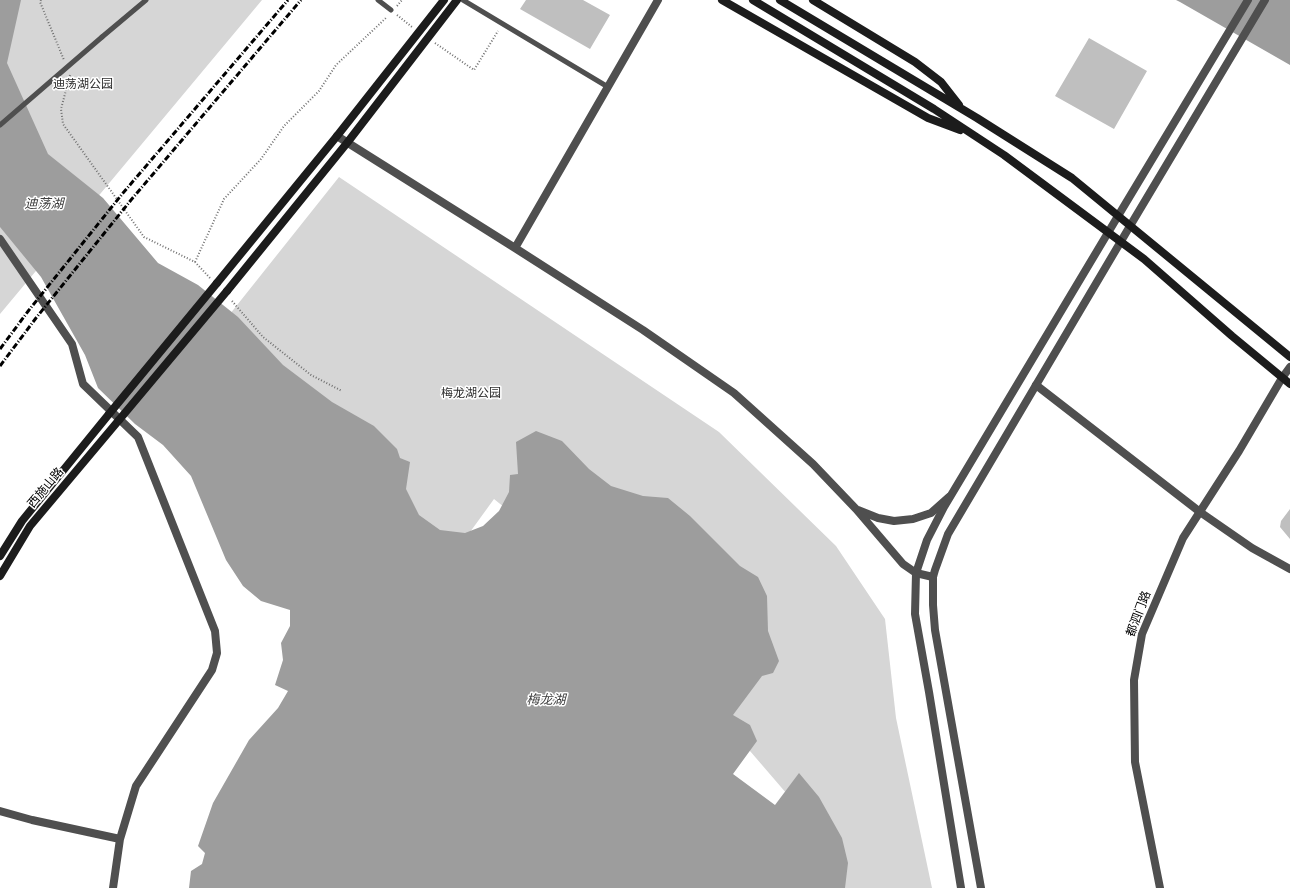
<!DOCTYPE html>
<html>
<head>
<meta charset="utf-8">
<style>
	body { margin:0 }
	canvas { display:block; background:#fff }
</style>
</head>
<body>
<canvas width="1290" height="888"></canvas>
<script>
const context = document.querySelector('canvas').getContext('2d');
context.lineJoin = 'round';
function fill(path, color) {
  context.fillStyle = color;
  context.fill(path, 'evenodd');
}
function poly(rows) {
  const path = new Path2D();
  for (const r of rows) {
    path.moveTo(r[0], r[1]);
    for (let i = 2; i < r.length; i += 2) path.lineTo(r[i], r[i + 1]);
  }
  return path;
}
function stroke(path, color, width, dash) {
  context.strokeStyle = color;
  context.lineWidth = width;
  context.lineCap = dash ? 'butt' : 'round';
  context.setLineDash(dash || []);
  context.stroke(path);
}
function label(font, color, halo, rows, align = 'center') {
  context.font = font + ' "Archivo Narrow","Noto Sans SC",sans-serif';
  context.lineWidth = 3;
  context.setLineDash([]);
  context.textBaseline = 'middle';
  context.strokeStyle = halo;
  context.fillStyle = color;
  for (const [text, x, y, turn = 0] of rows) {
    context.save();
    context.translate(x, y);
    context.rotate((+turn || 0) * Math.PI / 180);
    context.textAlign = isNaN(turn) ? turn : align;
    if (halo) context.strokeText(text, 0, 0);
    context.fillText(text, 0, 0);
    context.restore();
  }
}
fill(poly([
	[0,0,262,0,0,314],
	[339,177,719,432,836,546,885,619,896,718,932,888,828,888,824,837,719,715,563,555,494,499,465,539,429,539,222,324]
]), '#d6d6d6');
fill(poly([
	[0,0,21,0,7,63,48,154,103,198,158,263,198,285,238,317,283,365,332,402,374,426,397,449,400,458,410,462,406,489,419,515,440,530,465,533,483,526,499,511,509,492,510,475,518,474,516,442,536,431,562,441,589,469,611,486,643,496,668,498,690,516,740,566,758,577,767,596,768,631,779,661,773,673,762,676,733,715,750,725,757,741,733,774,775,805,799,773,819,797,842,838,848,863,845,888,189,888,191,871,202,864,205,853,198,846,213,803,249,740,278,708,288,691,275,685,283,660,281,643,290,626,290,610,261,601,243,586,226,560,191,476,163,445,135,424,98,388,85,355,41,277,0,227],
	[1176,0,1290,0,1290,65,1180,2]
]), '#9d9d9d');
fill(poly([
	[526,0,583,0,610,15,590,49,520,9],
	[1089,38,1147,71,1114,129,1055,96],
	[1290,509,1290,539,1280,527,1281,521]
]), '#bfbfbf');
stroke(poly([
	[41,0,40,2,64,60],
	[397,6,402,0],
	[397,15,412,27],
	[435,43,474,70,498,31],
	[70,75,61,109,63,124,144,237,195,262,210,278],
	[195,262,224,199,261,159,284,126,319,91,336,65,387,17],
	[232,301,263,337,311,375,342,391]
]), '#717171', 2, [1, 2]);
stroke(poly([
	[378,0,391,10],
	[463,0,608,87],
	[102,37,146,0]
]), '#4f4f4f', 5);
stroke(poly([
	[337,136,515,248,643,330,734,393,813,464,856,509,903,564,916,573,933,577],
	[0,239,72,344,83,384,138,437,215,631,217,653,212,670,136,786,120,839,113,888],
	[515,248,658,0],
	[1282,378,1290,367],
	[1036,385,1200,512,1252,548,1290,569],
	[858,510,878,518,894,521,913,519,931,513,949,497],
	[0,811,32,820,120,839]
]), '#4f4f4f', 8);
stroke(poly([
	[961,888,929,692,915,614,916,573,927,540,944,507,1118,216,1248,0],
	[981,888,935,630,933,605,933,577,935,570,948,534,1130,226,1265,0],
	[1160,888,1135,762,1134,680,1142,634,1183,538,1239,451,1282,378]
]), '#4f4f4f', 8);
stroke(poly([
	[722,0,928,118,960,130],
	[753,0,934,109,1004,155,1144,259,1232,336,1290,384],
	[780,0,977,118,1072,178,1290,357],
	[813,0,915,62,941,82,959,105],
	[217,283,337,136,444,0],
	[227,291,347,143,457,0],
	[0,556,22,521,109,414],
	[0,576,30,526,119,420]
]), '#1c1c1c', 8);
stroke(poly([
	[0,349,29,310,123,193,288,0],
	[0,366,36,318,131,200,301,0]
]), '#000', 3, [6, 2, 1, 2]);
stroke(poly([
	[0,125,102,37]
]), '#4f4f4f', 5);
stroke(poly([
	[109,414,217,283],
	[119,420,227,291]
]), '#1c1c1c', 8);
label('12px', '#2d2d2d', '#fff', [
	["迪荡湖公园",83,85],
	["梅龙湖公园",471,394]
]);
label('12px', '#000', '#fff', [
	["西施山路",46,488,-50],
	["都泗门路",1139,614,-69]
]);
label('italic 13px', '#3e3e3e', '#fff', [
	["迪荡湖",44,205],
	["梅龙湖",546,701]
]);
</script>
</body>
</html>
